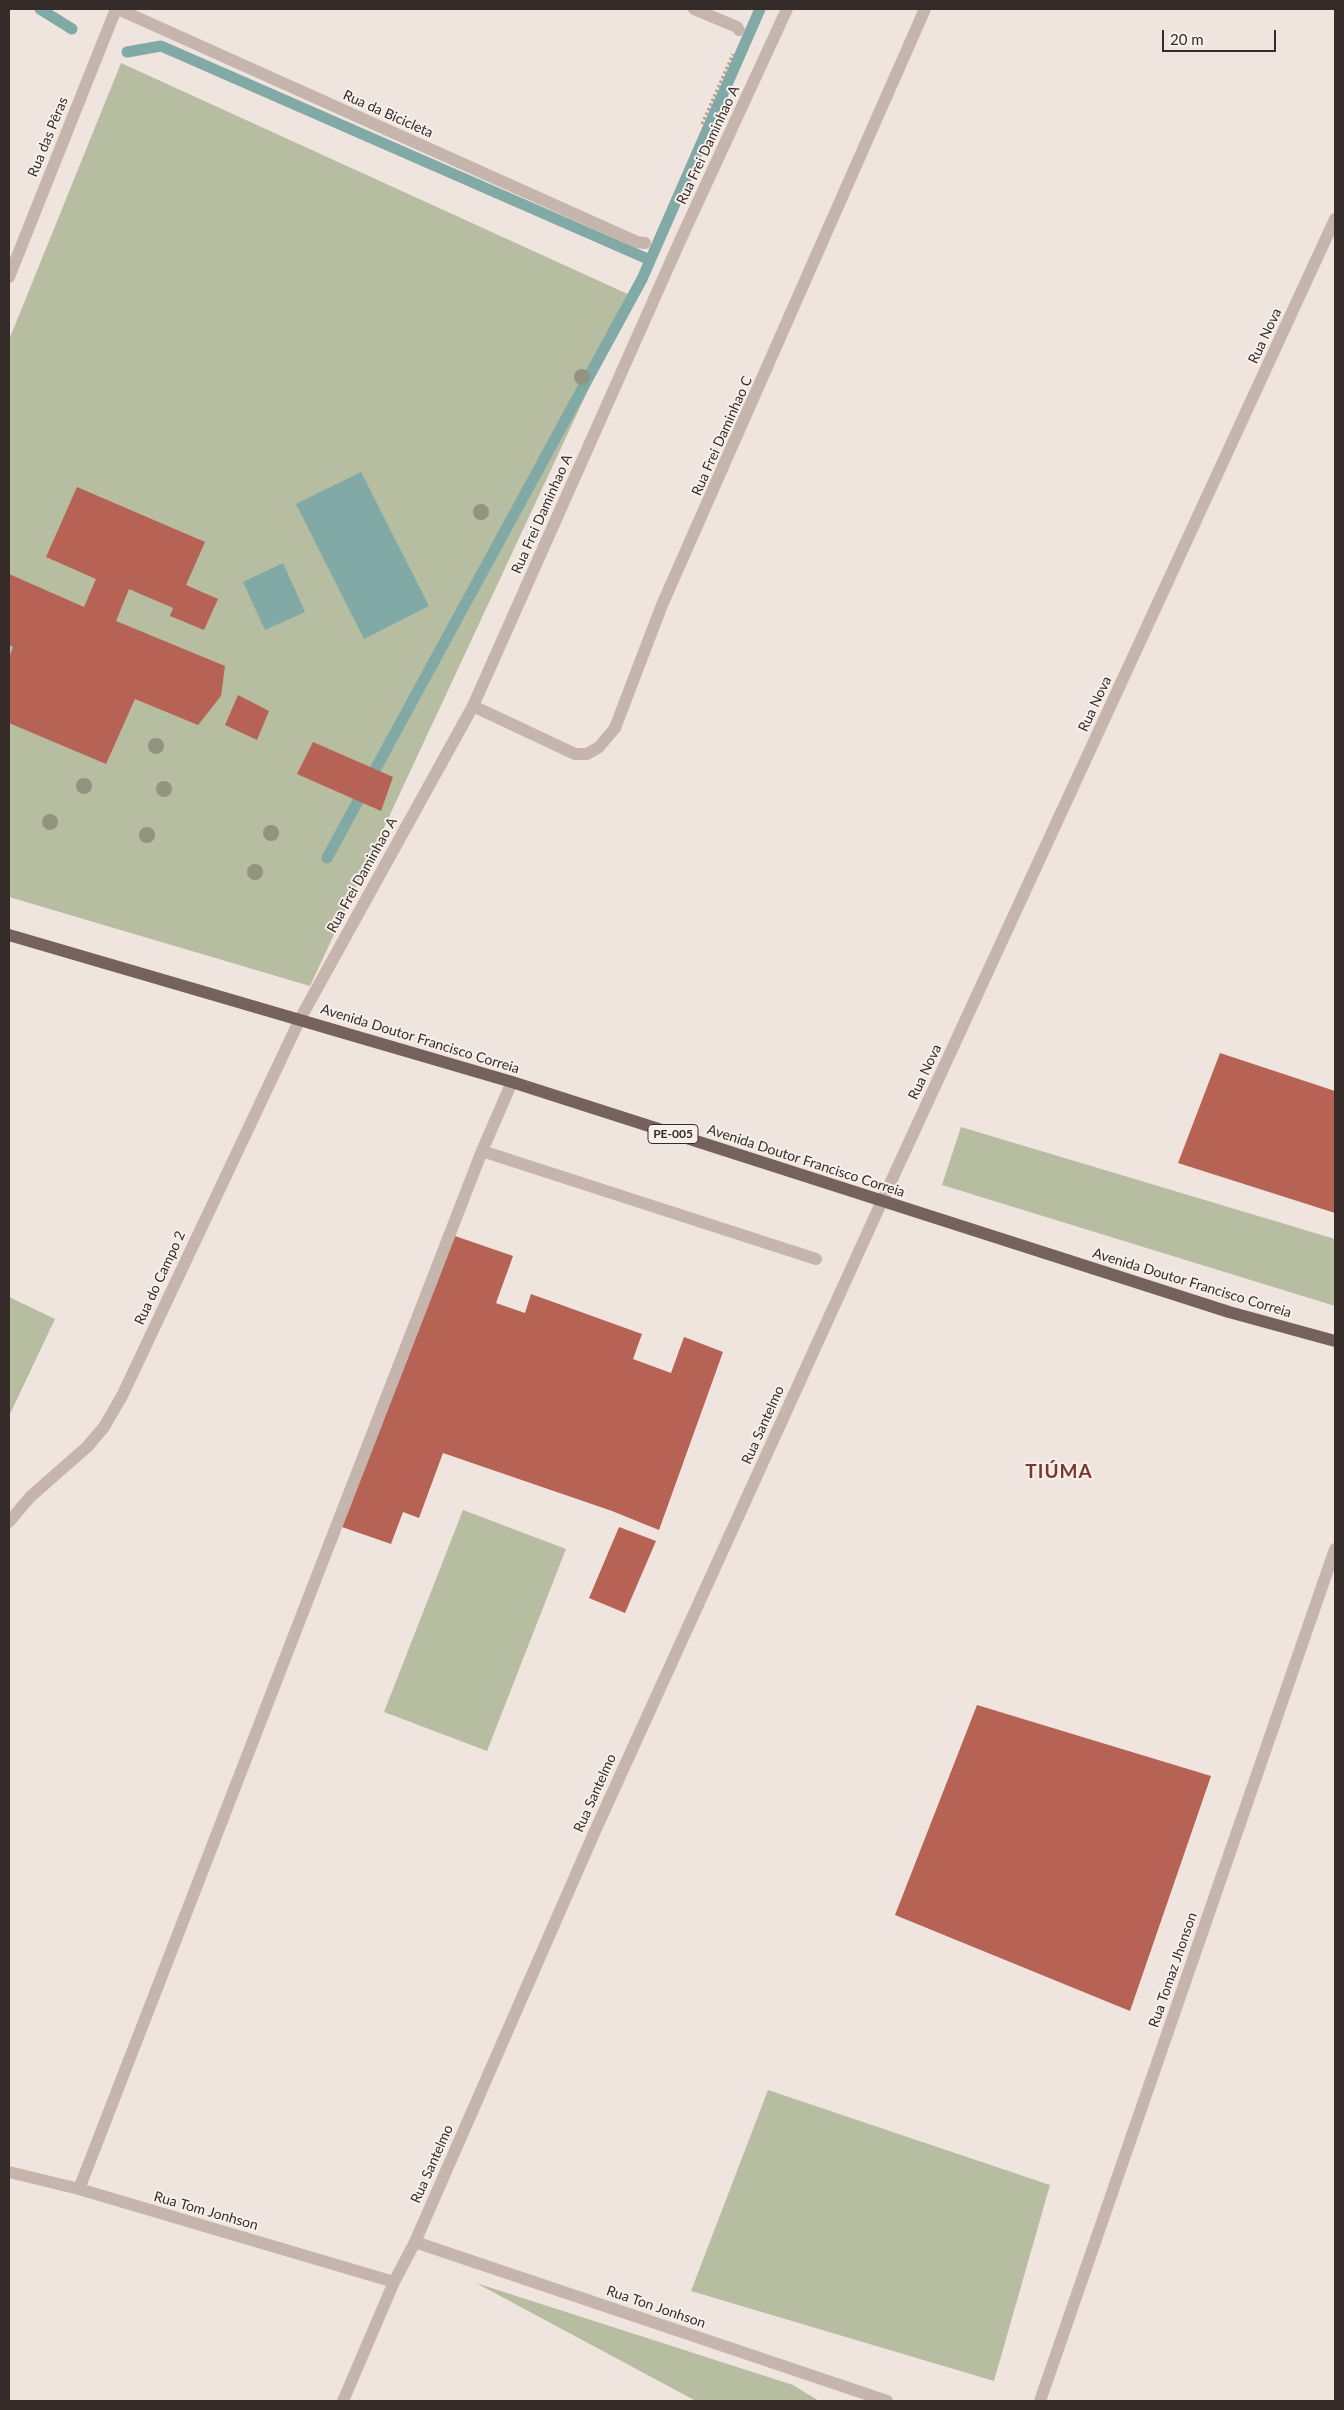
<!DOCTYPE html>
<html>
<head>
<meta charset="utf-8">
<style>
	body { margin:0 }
	#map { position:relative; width:1344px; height:2410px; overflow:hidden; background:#efe5de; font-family:Lato,sans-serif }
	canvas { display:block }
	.frame { position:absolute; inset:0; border:10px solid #352c2a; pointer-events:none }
	.scale { position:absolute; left:1162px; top:30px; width:114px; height:22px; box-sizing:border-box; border:2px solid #352c2a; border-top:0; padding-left:6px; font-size:15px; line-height:18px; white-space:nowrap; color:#352c2a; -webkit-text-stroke:4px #f7f0ea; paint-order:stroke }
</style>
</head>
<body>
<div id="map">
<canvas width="1344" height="2410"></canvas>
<div class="frame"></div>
<div class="scale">20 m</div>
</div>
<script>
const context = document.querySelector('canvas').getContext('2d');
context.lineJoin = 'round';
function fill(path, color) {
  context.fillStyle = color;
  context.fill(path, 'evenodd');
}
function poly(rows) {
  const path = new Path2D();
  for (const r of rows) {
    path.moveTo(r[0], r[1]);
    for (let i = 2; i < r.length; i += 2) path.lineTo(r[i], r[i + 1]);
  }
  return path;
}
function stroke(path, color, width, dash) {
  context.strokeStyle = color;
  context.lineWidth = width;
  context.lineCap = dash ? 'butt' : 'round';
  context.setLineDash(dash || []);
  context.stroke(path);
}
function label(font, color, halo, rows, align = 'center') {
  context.font = font + ' Lato,sans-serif';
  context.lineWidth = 4;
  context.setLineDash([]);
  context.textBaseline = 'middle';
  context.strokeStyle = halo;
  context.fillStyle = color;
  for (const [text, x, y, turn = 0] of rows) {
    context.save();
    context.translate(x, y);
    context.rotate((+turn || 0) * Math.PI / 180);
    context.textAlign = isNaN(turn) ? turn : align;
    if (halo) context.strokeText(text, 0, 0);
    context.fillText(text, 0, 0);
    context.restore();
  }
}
fill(poly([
	[121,63,632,296,310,986,9,897,9,340],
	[961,1127,1335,1239,1335,1306,942,1185],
	[9,1297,55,1319,9,1416],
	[463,1510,566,1549,487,1751,384,1712],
	[768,2090,1050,2185,994,2381,691,2291],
	[476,2283,793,2385,819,2401,696,2401]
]), '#b6bda0');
fill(poly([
	[361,472,429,606,364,639,296,504],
	[283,563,305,612,265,630,243,582]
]), '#81a9a6');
stroke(poly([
	[40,9,72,29],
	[127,52,161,46,650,260],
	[327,858,642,279,760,9]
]), '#81a9a6', 11);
fill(poly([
	[77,487,205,542,186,585,218,599,204,630,170,616,173,608,129,589,116,621,225,666,221,696,198,725,135,699,106,764,9,723,9,658,13,647,9,645,9,574,84,607,96,579,46,557],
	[238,695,269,711,257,740,225,725],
	[313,742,393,777,381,811,297,774],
	[1220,1053,1335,1091,1335,1213,1178,1163],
	[455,1236,513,1256,496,1303,525,1313,531,1294,642,1334,633,1359,671,1373,684,1337,723,1352,659,1530,612,1511,443,1453,419,1518,403,1512,391,1544,342,1527],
	[619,1527,656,1541,625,1613,589,1598],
	[977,1705,1211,1776,1130,2011,895,1915]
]), '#b66255');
stroke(poly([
	[702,124,733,54]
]), '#b29f96', 3, [2.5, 2.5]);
stroke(poly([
	[118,9,637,242,645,243],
	[694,9,737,27,739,30],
	[9,277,116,9],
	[473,706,575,754,587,754,599,747,615,728,662,605,925,9],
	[482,1151,816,1259],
	[9,1522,30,1497,87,1447,104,1427,122,1396,300,1019,473,706,679,243,787,9],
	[9,2172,79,2189,394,2282],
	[79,2189,482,1151,512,1082],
	[415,2242,887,2401],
	[343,2401,394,2282,415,2242,595,1831,882,1201,1335,219],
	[1040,2401,1335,1549]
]), '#c6b5ac', 12);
stroke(poly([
	[9,935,512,1082,1229,1312,1335,1341]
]), '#75625d', 12);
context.fillStyle = '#93937f';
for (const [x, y] of [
	[582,377],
	[481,512],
	[156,746],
	[84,786],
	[164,789],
	[50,822],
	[271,833],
	[147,835],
	[255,872]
]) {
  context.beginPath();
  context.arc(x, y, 8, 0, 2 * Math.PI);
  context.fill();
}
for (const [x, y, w] of [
	[673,1134,50]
]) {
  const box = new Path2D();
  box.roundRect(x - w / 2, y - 9.5, w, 19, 4);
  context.fillStyle = '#f7f0ea';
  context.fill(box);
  stroke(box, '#352c2a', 1);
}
label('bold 12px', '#352c2a', null, [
	["PE-005",673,1134]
]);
label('14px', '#352c2a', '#f7f0ea', [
	["Rua da Bicicleta",388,114,24],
	["Rua das Pêras",48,137,-68],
	["Rua Frei Daminhao A",708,145,-65],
	["Rua Nova",1265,336,-65],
	["Rua Frei Daminhao C",722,436,-66],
	["Rua Frei Daminhao A",542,514,-66],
	["Rua Nova",1095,704,-65],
	["Rua Frei Daminhao A",362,875,-61],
	["Avenida Doutor Francisco Correia",420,1039,17],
	["Rua Nova",925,1072,-65],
	["Avenida Doutor Francisco Correia",806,1161,18],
	["Rua do Campo 2",160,1278,-65],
	["Avenida Doutor Francisco Correia",1192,1283,17],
	["Rua Santelmo",763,1425,-66],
	["Rua Santelmo",595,1793,-66],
	["Rua Tomaz Jhonson",1173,1970,-71],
	["Rua Santelmo",432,2164,-66],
	["Rua Tom Jonhson",206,2211,16],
	["Rua Ton Jonhson",656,2307,19]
]);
context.letterSpacing = '1px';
label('bold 19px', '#79372d', '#f7f0ea', [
	["TIÚMA",1059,1472]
]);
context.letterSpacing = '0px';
</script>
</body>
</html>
